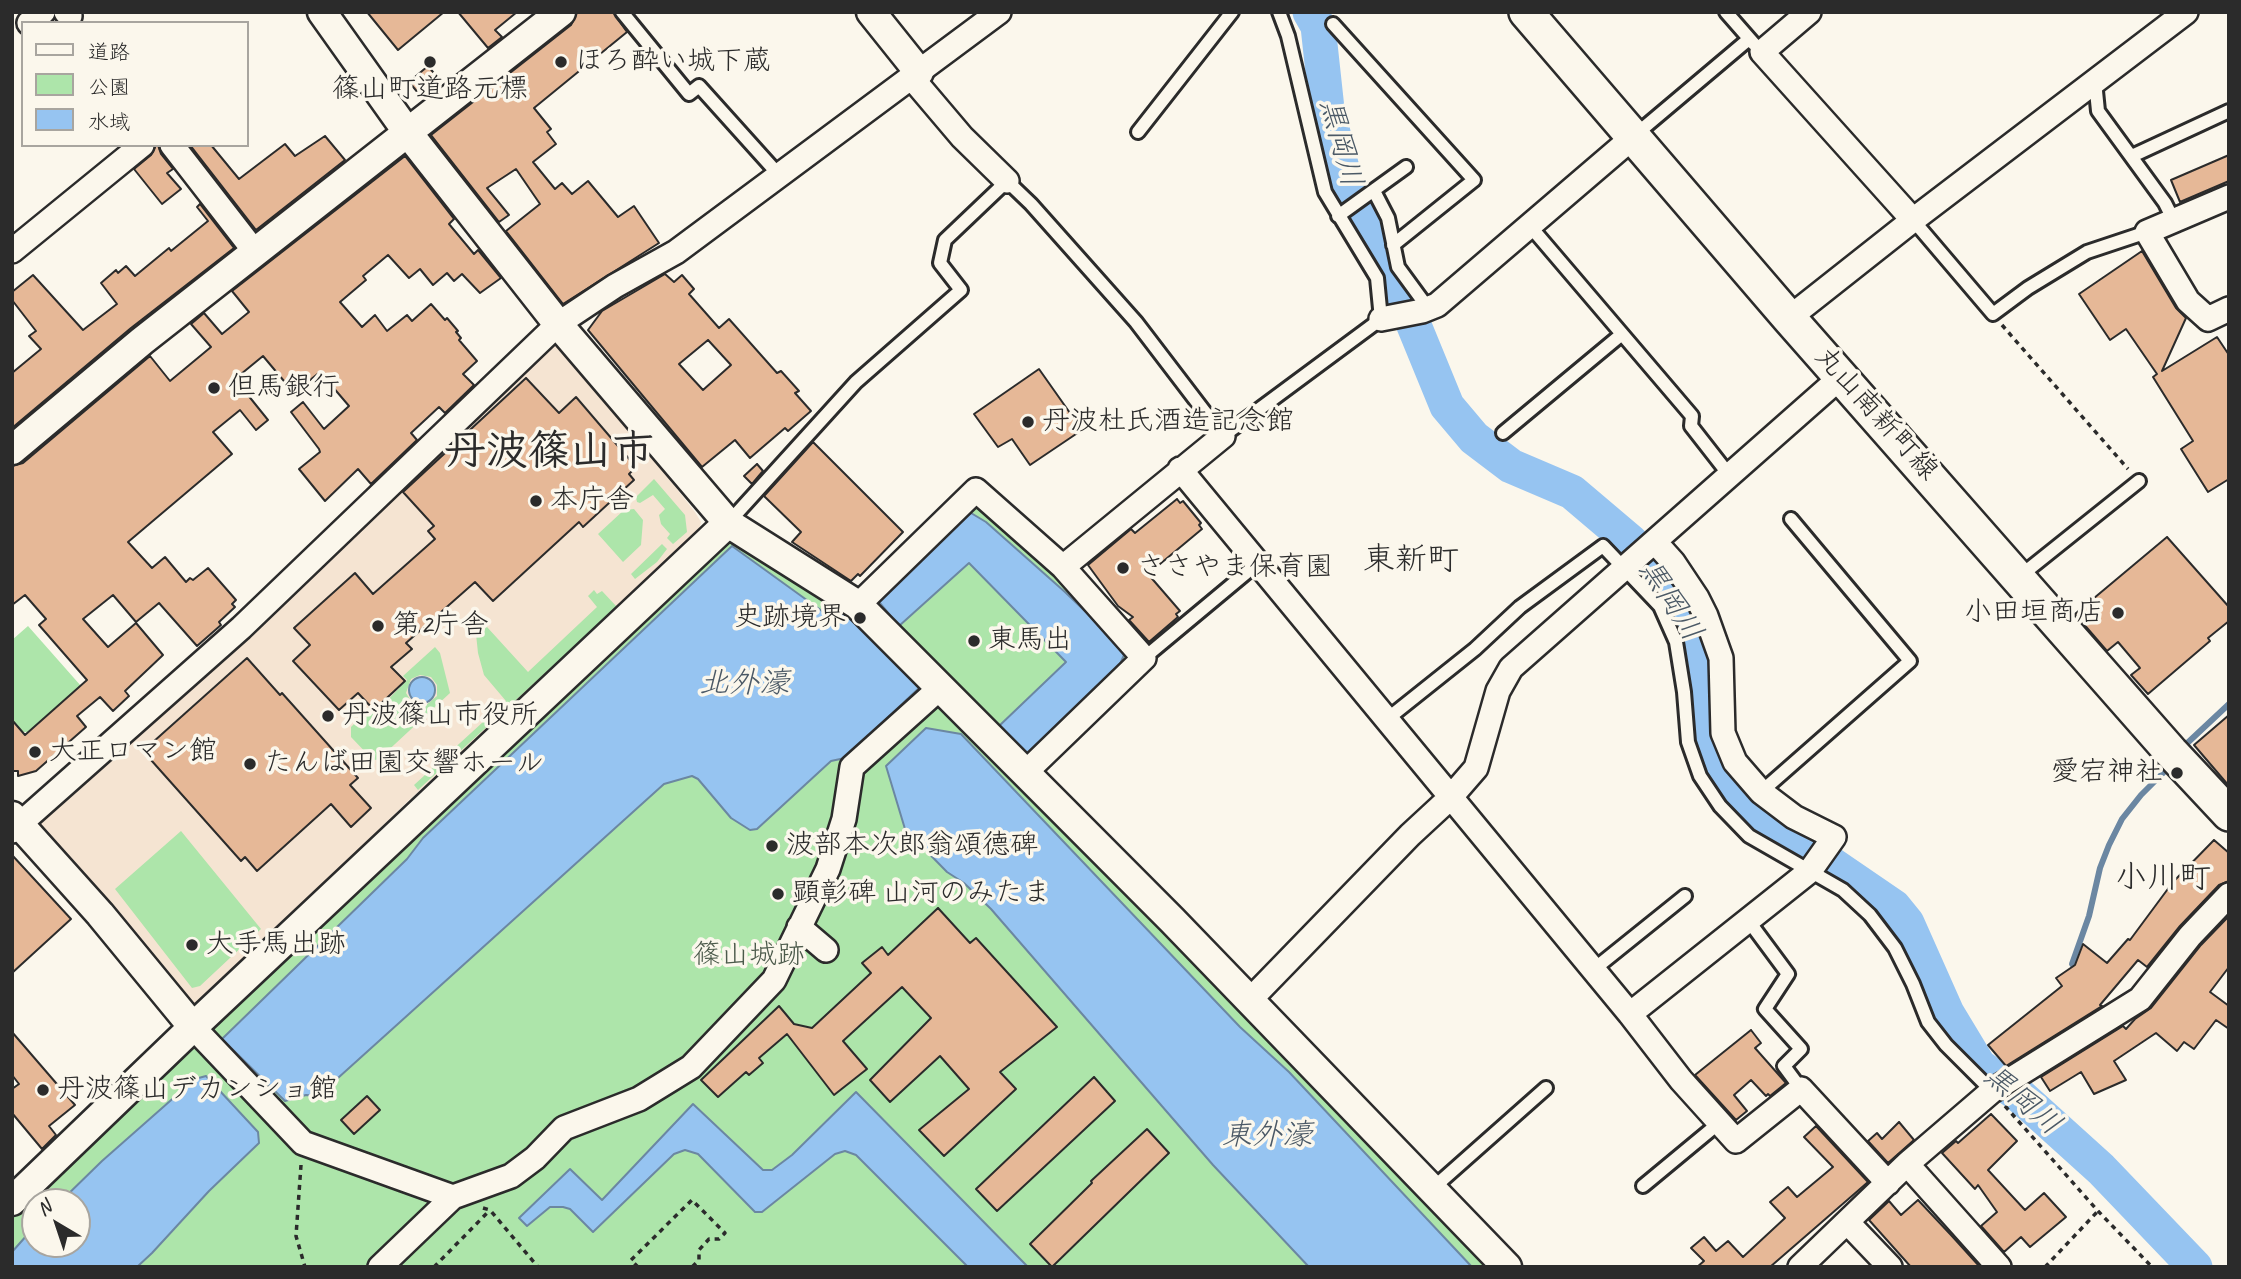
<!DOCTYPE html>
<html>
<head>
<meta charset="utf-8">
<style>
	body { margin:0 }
	#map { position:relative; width:2241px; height:1279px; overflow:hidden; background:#fbf7ec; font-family:Caveat,"Klee One",sans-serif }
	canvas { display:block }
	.frame { position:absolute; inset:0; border:14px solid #2b2b2b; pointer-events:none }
	.legend { position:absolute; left:21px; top:21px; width:228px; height:126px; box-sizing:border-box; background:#fbf7ec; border:2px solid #a8a59f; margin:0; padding:9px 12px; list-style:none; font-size:21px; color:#2b2b2b }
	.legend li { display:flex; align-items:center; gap:14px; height:35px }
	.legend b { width:35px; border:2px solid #a8a59f }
	.north { position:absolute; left:21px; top:1188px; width:70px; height:70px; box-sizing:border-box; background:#fbf7ec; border:2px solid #a8a59f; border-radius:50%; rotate:321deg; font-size:19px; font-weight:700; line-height:28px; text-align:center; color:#2b2b2b }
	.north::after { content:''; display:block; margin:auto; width:24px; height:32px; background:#2b2b2b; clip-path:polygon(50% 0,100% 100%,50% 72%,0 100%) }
</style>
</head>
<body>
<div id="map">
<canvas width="2241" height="1279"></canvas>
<div class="frame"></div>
<ul class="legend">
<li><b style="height:9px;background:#fbf7ec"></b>道路</li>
<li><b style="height:19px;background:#ade5aa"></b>公園</li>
<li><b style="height:19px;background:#96c4f1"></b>水域</li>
</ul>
<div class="north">N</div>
</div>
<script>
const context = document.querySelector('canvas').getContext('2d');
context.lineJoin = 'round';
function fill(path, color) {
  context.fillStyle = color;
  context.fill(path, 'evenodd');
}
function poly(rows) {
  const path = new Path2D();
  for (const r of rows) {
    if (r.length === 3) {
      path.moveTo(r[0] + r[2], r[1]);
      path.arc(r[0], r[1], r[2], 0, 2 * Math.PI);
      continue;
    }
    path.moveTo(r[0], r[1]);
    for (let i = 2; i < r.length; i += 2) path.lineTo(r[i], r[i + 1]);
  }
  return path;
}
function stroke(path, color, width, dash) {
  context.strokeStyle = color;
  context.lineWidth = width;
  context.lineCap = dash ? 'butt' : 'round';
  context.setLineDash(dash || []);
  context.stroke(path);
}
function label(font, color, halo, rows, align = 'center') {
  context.font = font + ' Caveat,"Klee One",sans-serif';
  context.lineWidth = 7;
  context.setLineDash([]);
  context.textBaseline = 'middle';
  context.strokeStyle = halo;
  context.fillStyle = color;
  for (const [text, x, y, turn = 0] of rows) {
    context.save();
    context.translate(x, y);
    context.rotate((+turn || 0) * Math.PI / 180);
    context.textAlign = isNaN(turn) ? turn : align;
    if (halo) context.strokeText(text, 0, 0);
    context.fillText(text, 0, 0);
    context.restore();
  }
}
fill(poly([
	[559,344,567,349,695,512,701,522,698,534,405,804,197,1007,186,1007,40,830,41,821,251,628,549,347]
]), '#f5e4d2');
fill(poly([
	[654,479,685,515,687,532,673,544,667,538,670,534,661,524,659,515,665,509,653,495,640,503,637,502,636,497],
	[984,496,1144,657,1019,772,1493,1267,12,1267,12,1216,732,538,838,609,847,610],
	[35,1202,77,1202,77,1244,35,1244],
	[634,509,643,520,641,545,623,562,598,534,624,510],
	[662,544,667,549,657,562,635,579,631,574],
	[594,590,597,594,602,591,617,607,418,790,414,785,506,701,484,675,478,653,476,634,481,629,487,627,528,672,597,607,588,596],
	[28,626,81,686,28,732,23,732,12,720,12,640],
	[435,647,440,653,450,693,381,757,376,760,372,759,351,737,351,727,370,708,375,713,407,680,403,676],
	[420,675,431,677,437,685,437,696,425,706,411,701,406,693,411,679],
	[181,831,261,929,200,986,192,988,115,889]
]), '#ade5aa');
const water = poly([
	[971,513,986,522,1065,592,1115,640,1124,655,1117,671,1026,758,998,727,1066,662,969,563,899,626,879,602,962,515,971,513],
	[732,546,822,611,847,614,919,688,845,758,831,761,757,829,750,830,731,818,698,779,692,776,664,784,318,1096,306,1095,285,1101,222,1039,407,859,423,838,732,546],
	[422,690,13],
	[926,728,961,734,1240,1027,1289,1072,1472,1267,1309,1267,1213,1165,991,909,964,883,947,872,905,829,886,766,926,728],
	[206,1076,258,1132,259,1143,209,1191,152,1253,137,1267,12,1267,12,1252,35,1226,35,1244,77,1244,77,1202,60,1202,102,1161,195,1079,206,1076],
	[856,1092,1028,1267,968,1267,856,1155,845,1151,835,1154,762,1212,755,1212,698,1154,685,1150,674,1154,593,1232,570,1209,563,1207,550,1207,527,1226,519,1218,570,1169,602,1200,693,1104,763,1170,772,1170,792,1155,856,1092]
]);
fill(water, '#96c4f1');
stroke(water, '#6b87a2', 2);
stroke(poly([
	[2182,748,2229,704],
	[2079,972,2072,964,2089,916,2100,868,2109,845,2122,819,2141,795,2170,766]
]), '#6b87a2', 6);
stroke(poly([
	[1310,12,1318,26,1327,109,1346,184,1397,284,1447,406,1474,438,1511,466,1572,492,1631,542,1655,585,1705,654,1708,696,1701,737,1709,769,1730,799,1757,825,1818,855,1894,907,1907,923,1947,1013,1979,1066,2018,1094,2101,1169,2195,1267]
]), '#96c4f1', 35);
const building = poly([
	[367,12,444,12,398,50,367,12],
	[458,12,517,12,495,30,502,37,488,48,458,12],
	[577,12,613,12,627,32,534,108,551,129,547,132,556,144,533,162,555,189,562,183,572,194,588,181,618,217,634,206,659,243,563,304,506,231,540,204,516,169,487,188,509,215,499,222,431,135,571,25,577,12],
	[428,66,438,78,419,94,409,82,428,66],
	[325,136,345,160,256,230,190,145,211,145,239,179,285,144,295,156,325,136],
	[156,145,158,145,161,154,173,169,167,173,181,189,162,204,134,169,151,155,156,145],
	[2229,155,2229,181,2180,202,2171,180,2229,155],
	[405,156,454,219,449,224,474,254,478,250,501,278,480,293,462,274,454,281,447,273,433,285,420,269,409,278,388,255,363,276,366,280,340,302,362,327,375,315,387,331,407,315,412,321,431,304,445,320,447,318,458,331,456,332,461,338,459,340,477,361,463,374,474,385,445,413,439,407,411,433,417,440,371,484,358,469,325,501,299,469,320,452,319,449,291,412,303,402,324,429,349,406,320,372,294,393,263,356,235,379,268,420,256,430,240,410,213,432,232,454,128,542,152,568,165,557,186,582,190,578,193,580,208,568,236,600,232,604,235,607,219,622,221,625,197,646,159,603,136,622,113,595,83,619,108,647,136,623,163,655,125,691,129,696,113,711,100,697,77,716,86,727,36,771,18,776,18,771,12,771,12,720,25,735,87,680,39,625,46,619,25,595,12,605,12,466,23,463,150,356,170,381,211,347,191,324,204,313,222,334,249,312,232,291,405,156],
	[200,204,234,248,131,328,12,428,12,373,41,349,29,336,36,331,12,300,12,292,33,275,83,330,117,304,101,283,116,270,118,273,126,266,135,276,169,248,171,251,208,221,197,207,200,204],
	[2142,251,2176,308,2186,318,2162,371,2217,337,2229,355,2229,479,2208,492,2181,449,2193,441,2153,377,2157,374,2126,329,2110,340,2079,294,2142,251],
	[665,274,674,282,682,275,694,289,689,294,719,328,729,319,777,373,781,371,799,391,795,393,811,411,788,431,785,428,750,458,735,440,702,467,588,330,602,311,665,274],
	[708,340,731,365,703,390,679,364,708,340],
	[1039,369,1082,430,1030,465,1012,439,998,447,974,414,1039,369],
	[526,378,559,413,576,397,636,467,629,474,634,480,583,527,579,522,493,601,475,582,406,643,412,649,391,667,405,681,374,710,358,693,339,710,293,661,310,645,294,628,355,573,373,594,435,539,428,531,434,526,403,492,526,378],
	[813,442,903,532,860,576,858,574,851,581,792,542,801,532,764,496,813,442],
	[757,464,763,471,752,484,744,476,757,464],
	[1177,499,1180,503,1183,501,1201,523,1199,525,1202,529,1148,574,1180,611,1176,614,1178,617,1149,642,1129,620,1133,617,1118,606,1088,565,1131,529,1135,533,1177,499],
	[2167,537,2229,607,2229,621,2208,638,2210,641,2148,694,2131,675,2140,668,2118,642,2107,651,2075,614,2167,537],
	[247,658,280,695,282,693,358,778,350,785,371,808,351,827,331,804,257,871,245,857,241,861,143,751,247,658],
	[2229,715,2229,786,2194,745,2229,715],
	[2214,840,2229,853,2229,881,2219,885,2180,926,2147,967,2138,960,2100,1005,2102,1006,2006,1066,1988,1045,2062,986,2056,978,2075,965,2083,944,2107,963,2128,939,2130,940,2173,882,2214,840],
	[12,855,71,919,12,973,12,855],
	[938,908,970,943,976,938,1057,1027,1000,1072,1016,1089,944,1156,919,1130,969,1089,940,1056,890,1102,870,1080,931,1018,902,987,843,1041,867,1069,834,1095,787,1034,759,1058,763,1063,749,1075,746,1072,718,1097,701,1080,779,1006,794,1024,812,1028,871,973,862,963,882,947,888,955,938,908],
	[2229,916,2229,967,2210,992,2229,1006,2229,1029,2216,1020,2194,1049,2184,1042,2177,1051,2156,1033,2114,1061,2126,1080,2094,1094,2081,1072,2050,1091,2041,1077,2123,1026,2126,1029,2135,1019,2151,1008,2201,945,2229,916],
	[1751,1030,1761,1043,1755,1048,1786,1083,1770,1096,1768,1094,1766,1096,1751,1080,1734,1095,1747,1111,1736,1120,1695,1075,1751,1030],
	[12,1032,75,1105,49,1126,56,1135,42,1149,12,1113,12,1089,19,1084,12,1075,12,1032],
	[1094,1077,1115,1101,997,1211,976,1189,1094,1077],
	[367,1096,380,1110,354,1134,341,1120,367,1096],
	[1991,1114,2017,1141,1988,1170,2025,1210,2044,1193,2066,1217,2030,1247,2021,1237,2004,1252,1981,1226,1997,1212,1978,1185,1975,1189,1942,1153,1956,1141,1958,1143,1991,1114],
	[1899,1122,1914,1140,1888,1163,1868,1141,1877,1133,1882,1139,1899,1122],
	[1816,1126,1868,1182,1770,1267,1697,1267,1704,1261,1691,1248,1704,1237,1716,1251,1728,1241,1743,1257,1785,1218,1770,1202,1788,1187,1797,1197,1833,1167,1804,1137,1816,1126],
	[1147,1129,1169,1153,1052,1267,1030,1244,1092,1183,1091,1181,1147,1129],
	[1918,1200,1951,1235,1980,1267,1911,1267,1869,1220,1889,1201,1901,1215,1918,1200]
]);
fill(building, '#e6b897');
stroke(building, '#2b2b2b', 2);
const service = poly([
	[622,12,689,94,699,86,779,175],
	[1726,12,1754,44],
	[1333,24,1474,180,1393,245],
	[2095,81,2098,111,2165,203,2174,221],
	[1138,132,1232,12],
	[1634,136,1749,39],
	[2132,156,2229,111],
	[1374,191,1388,218,1398,267,1428,308],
	[1338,216,1406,167],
	[1913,220,1993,314,2028,288,2087,252,2147,232],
	[1530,226,1692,416,1691,426,1730,476],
	[1503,433,1622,334],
	[728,523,856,382,961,290,940,263,945,240,1007,181,1031,204,1136,322,1223,436,1381,319,1377,278,1325,192,1288,36,1279,12],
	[2019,577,2139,481],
	[1144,658,1258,563],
	[1386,720,1475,649,1520,607,1603,546,1660,606,1676,642,1684,692,1688,742,1700,776,1720,806,1749,836,1843,890,1870,915,1895,948,1913,984,1928,1022,1946,1045,1992,1091],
	[1761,792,1910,661,1791,519],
	[1748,920,1788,974,1765,1009,1801,1049,1784,1066,1801,1089],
	[1593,970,1685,896],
	[1643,1186,1719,1123],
	[1432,1189,1546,1088]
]);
const minor = poly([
	[66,12,70,16],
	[1809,12,1762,52,1913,220],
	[29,23,43,12],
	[912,78,962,137,1007,181],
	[172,145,255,252],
	[2229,197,2147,232,2188,301,2208,319,2229,309],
	[12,251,142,145],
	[1789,318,1913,220,2186,12],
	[1381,319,1422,311,1437,305,1632,138],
	[1180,469,1630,1014,1681,1080,1736,1141,1801,1089,1888,1183],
	[1063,567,1223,436],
	[858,605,976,490,1063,567,1144,658,1026,772],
	[12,831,241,628,558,324,615,286,676,252,999,12],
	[799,927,826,950],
	[1249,1001,1410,835,1450,798,1476,768,1498,691,1511,668,1842,376],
	[1630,1014,1810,871,1834,837,1794,817,1761,792,1735,762,1723,733,1721,658,1706,616,1697,598,1673,562,1655,542],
	[193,1027,303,1143,453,1197],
	[1907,1164,1999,1267],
	[1847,1222,1890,1267],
	[380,1267,453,1197,511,1176,535,1158,564,1128,639,1099,691,1067,774,980,828,869,844,819,852,767,941,687],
	[1800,1267,1907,1164,1992,1091,2140,999,2190,936,2229,895]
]);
const tertiary = poly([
	[322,12,408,133,558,324,728,523,858,605,1172,920,1507,1267],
	[871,12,919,72],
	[12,450,142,341,561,12],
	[12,816,100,914,193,1027],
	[12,1201,193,1027,728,523]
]);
const secondary = poly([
	[1526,12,1789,318,2171,752,2229,814]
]);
stroke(service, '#2b2b2b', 18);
stroke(minor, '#2b2b2b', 28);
stroke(tertiary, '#2b2b2b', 33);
stroke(secondary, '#2b2b2b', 38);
stroke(poly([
	[2002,325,2128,469],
	[2005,1106,2098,1211,2152,1267],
	[301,1165,296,1236,305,1267],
	[483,1208,490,1210,538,1267],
	[434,1267,490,1210],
	[638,1267,631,1260,692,1200,725,1233,719,1239,709,1239,699,1250,699,1260,692,1267],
	[2045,1267,2098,1211]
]), '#2b2b2b', 3.5, [5, 5]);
stroke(service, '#fbf7ec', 12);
stroke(minor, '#fbf7ec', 23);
stroke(tertiary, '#fbf7ec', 28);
stroke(secondary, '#fbf7ec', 33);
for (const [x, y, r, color] of [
	[430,62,7,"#2b2b2b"],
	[561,62,7,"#2b2b2b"],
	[214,388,7,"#2b2b2b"],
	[1028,422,7,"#2b2b2b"],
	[536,501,7,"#2b2b2b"],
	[1123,568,7,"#2b2b2b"],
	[2118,613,7,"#2b2b2b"],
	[860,618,7,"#2b2b2b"],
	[378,626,7,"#2b2b2b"],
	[974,641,7,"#2b2b2b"],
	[328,716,7,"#2b2b2b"],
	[35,752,7,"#2b2b2b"],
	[250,764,7,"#2b2b2b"],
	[2177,773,7,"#2b2b2b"],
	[772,846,7,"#2b2b2b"],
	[778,894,7,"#2b2b2b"],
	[192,945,7,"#2b2b2b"],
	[43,1090,7,"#2b2b2b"]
]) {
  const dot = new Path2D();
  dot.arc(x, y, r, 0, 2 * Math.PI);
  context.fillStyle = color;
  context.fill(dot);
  stroke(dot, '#fbf7ec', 2.5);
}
label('28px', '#2b2b2b', '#fbf7ec', [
	["ほろ酔い城下蔵",575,62],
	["篠山町道路元標",430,90,"center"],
	["但馬銀行",228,388],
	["丹波杜氏酒造記念館",1042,422],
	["本庁舎",550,501],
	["ささやま保育園",1137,568],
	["小田垣商店",2104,613,"right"],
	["史跡境界",846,618,"right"],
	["第2庁舎",392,626],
	["東馬出",988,641],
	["丹波篠山市役所",342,716],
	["大正ロマン館",49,752],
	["たんば田園交響ホール",264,764],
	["愛宕神社",2163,773,"right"],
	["波部本次郎翁頌德碑",786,846],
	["顕彰碑 山河のみたま",792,894],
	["大手馬出跡",206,945],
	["丹波篠山デカンショ館",57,1090]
], 'left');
label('28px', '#2b2b2b', '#fbf7ec', [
	["丸山南新町線",1876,414,48]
]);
label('28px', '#4c5a4b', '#fbf7ec', [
	["篠山城跡",749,956]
]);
label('italic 30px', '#4b5966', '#fbf7ec', [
	["黒岡川",1340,143,75],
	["黒岡川",1670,601,57],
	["北外濠",744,684],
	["黒岡川",2022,1101,40],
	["東外濠",1267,1136]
]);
label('32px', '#2b2b2b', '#fbf7ec', [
	["東新町",1411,561],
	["小川町",2163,879]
]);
label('bold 42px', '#2b2b2b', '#fbf7ec', [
	["丹波篠山市",549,453]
]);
</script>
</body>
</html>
